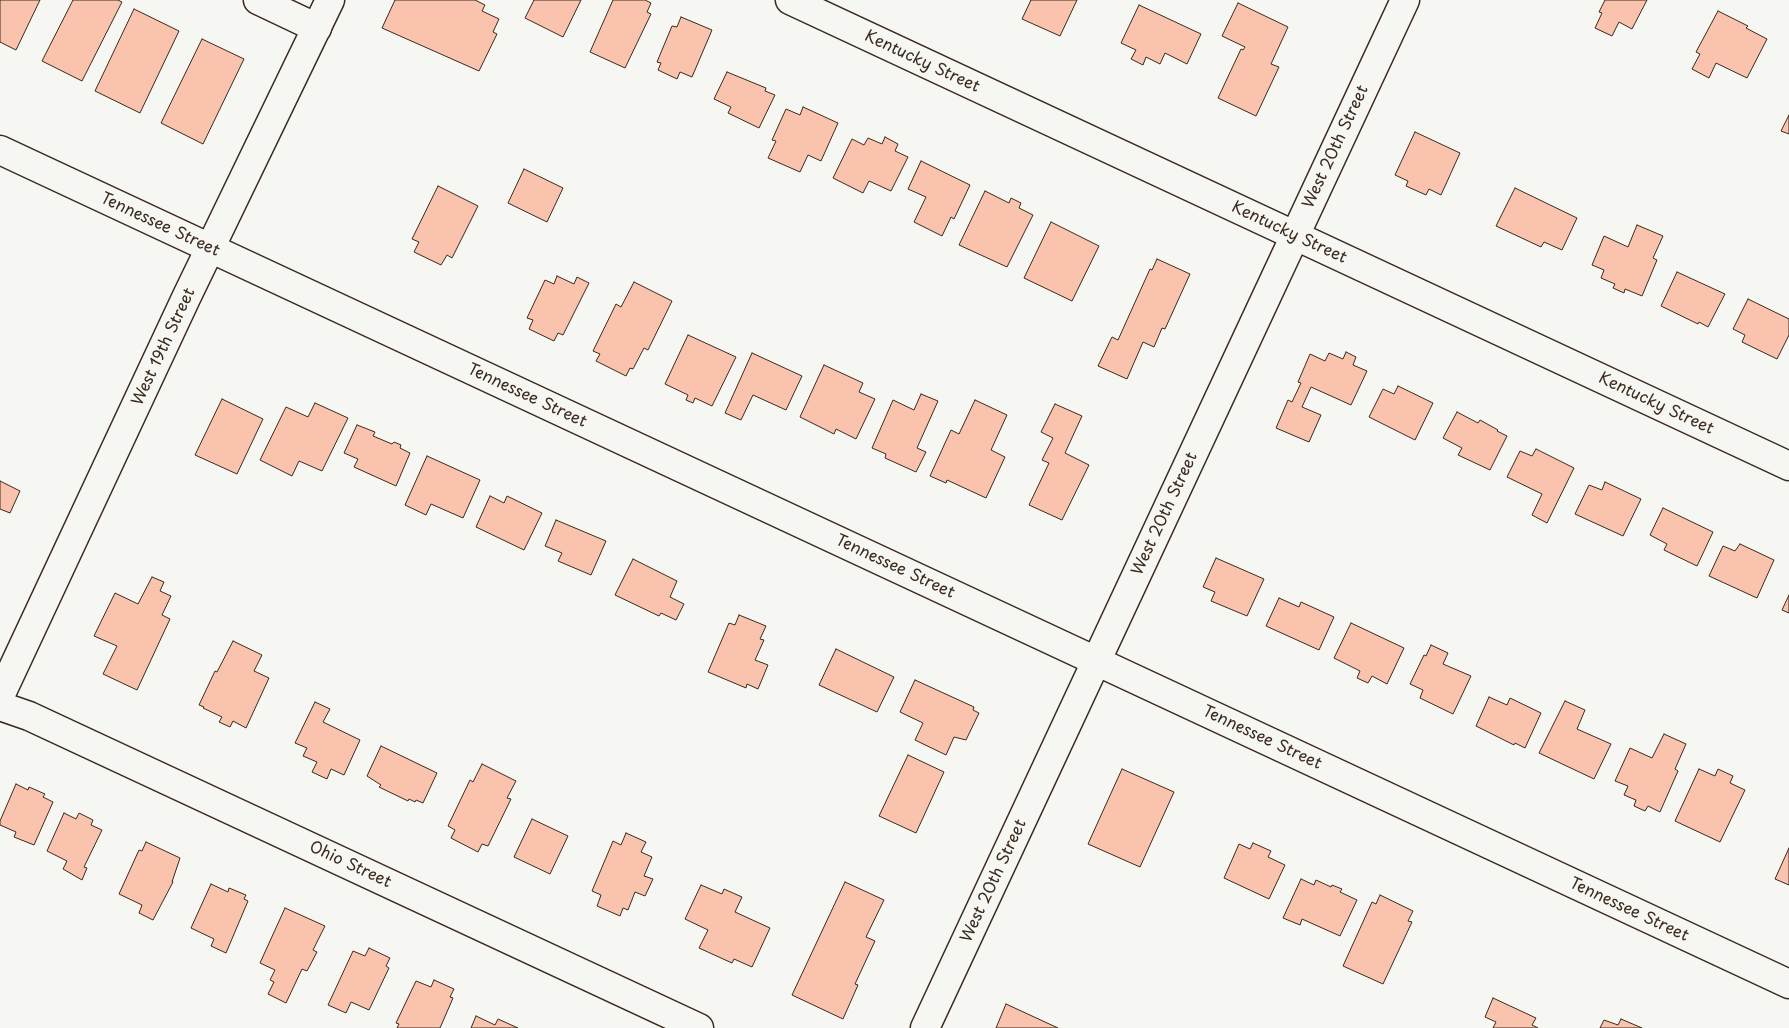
<!DOCTYPE html>
<html>
<head>
<meta charset="utf-8">
<style>
	body { margin:0 }
	canvas { display:block; background:#f6f6f2 }
</style>
</head>
<body>
<canvas width="1789" height="1028"></canvas>
<script>
const context = document.querySelector('canvas').getContext('2d');
context.lineJoin = 'round';
function fill(path, color) {
  context.fillStyle = color;
  context.fill(path, 'evenodd');
}
function poly(rows) {
  const path = new Path2D();
  for (const r of rows) {
    path.moveTo(r[0], r[1]);
    for (let i = 2; i < r.length; i += 2) path.lineTo(r[i], r[i + 1]);
  }
  return path;
}
function stroke(path, color, width, dash) {
  context.strokeStyle = color;
  context.lineWidth = width;
  context.lineCap = dash ? 'butt' : 'round';
  context.setLineDash(dash || []);
  context.stroke(path);
}
function label(font, color, halo, rows, align = 'center') {
  context.font = font + ' "Playpen Sans",sans-serif';
  context.lineWidth = 4;
  context.setLineDash([]);
  context.textBaseline = 'middle';
  context.strokeStyle = halo;
  context.fillStyle = color;
  for (const [text, x, y, turn = 0] of rows) {
    context.save();
    context.translate(x, y);
    context.rotate((+turn || 0) * Math.PI / 180);
    context.textAlign = isNaN(turn) ? turn : align;
    if (halo) context.strokeText(text, 0, 0);
    context.fillText(text, 0, 0);
    context.restore();
  }
}
const building = poly([
	[0,0,40,0,16,50,0,42,0,0],
	[73,0,118,0,122,2,82,81,42,61,73,0],
	[395,0,475,0,485,5,482,11,499,19,493,32,497,34,479,71,382,28,395,0],
	[534,0,581,0,563,37,525,18,534,0],
	[613,0,645,0,651,3,647,12,651,14,625,68,590,52,613,0],
	[1031,0,1077,0,1060,36,1022,19,1031,0],
	[1605,0,1647,0,1632,29,1619,22,1612,36,1595,28,1602,13,1599,12,1605,0],
	[1238,3,1288,27,1271,64,1279,67,1256,116,1218,98,1241,49,1243,50,1245,47,1222,36,1238,3],
	[1139,5,1201,34,1187,64,1165,53,1160,64,1146,57,1143,65,1131,59,1136,50,1121,43,1139,5],
	[134,9,179,31,140,113,95,91,134,9],
	[1718,11,1748,26,1746,28,1767,39,1747,78,1716,63,1709,78,1692,69,1700,54,1696,52,1718,11],
	[681,17,712,30,692,77,680,72,677,79,658,70,661,63,657,62,672,26,677,27,681,17],
	[202,39,244,59,203,144,161,123,202,39],
	[727,72,766,88,765,91,775,95,759,128,728,113,731,107,714,99,727,72],
	[803,107,838,123,821,161,808,155,800,172,768,158,776,141,772,140,786,109,800,115,803,107],
	[1789,115,1789,134,1781,131,1789,115],
	[1415,132,1460,153,1441,195,1429,189,1426,195,1406,186,1408,181,1395,175,1415,132],
	[885,137,898,144,895,151,908,157,891,191,869,181,863,193,833,178,852,139,864,145,868,138,882,144,885,137],
	[921,161,970,185,954,219,951,217,942,236,914,222,926,197,908,189,921,161],
	[524,169,563,188,547,222,508,203,524,169],
	[438,186,478,206,452,258,447,255,441,265,414,252,419,242,412,239,438,186],
	[1515,188,1577,218,1562,250,1544,242,1541,247,1496,226,1515,188],
	[985,191,1009,203,1011,198,1021,203,1019,208,1033,215,1007,267,959,245,985,191],
	[1051,222,1099,246,1072,301,1024,278,1051,222],
	[1637,225,1663,236,1653,258,1657,260,1642,296,1625,289,1624,293,1613,288,1615,284,1601,278,1604,270,1592,265,1604,236,1628,247,1637,225],
	[1157,259,1190,274,1165,329,1162,328,1154,347,1143,342,1127,379,1098,366,1112,337,1118,340,1150,269,1152,270,1157,259],
	[1677,272,1725,294,1708,327,1699,322,1698,324,1661,306,1677,272],
	[557,276,574,284,577,277,589,283,563,335,558,333,554,341,529,329,533,320,527,318,545,280,554,284,557,276],
	[634,282,672,301,648,350,644,348,633,369,630,368,626,376,596,361,600,354,593,351,616,304,621,307,634,282],
	[1748,299,1789,319,1789,335,1777,359,1742,342,1745,335,1733,329,1748,299],
	[688,335,736,357,712,406,695,398,693,403,686,400,688,395,665,384,688,335],
	[1346,352,1356,357,1353,365,1367,371,1351,405,1311,387,1302,407,1321,415,1309,442,1276,428,1288,400,1292,402,1301,383,1298,382,1310,354,1325,361,1329,353,1343,359,1346,352],
	[752,353,802,376,786,410,753,395,741,420,725,413,752,353],
	[824,365,863,383,859,392,875,399,856,439,836,429,834,434,800,417,824,365],
	[1398,386,1433,403,1415,440,1369,417,1383,389,1394,394,1398,386],
	[921,394,938,401,917,448,926,452,916,472,885,458,886,454,872,448,893,400,914,410,921,394],
	[222,399,263,419,237,474,195,455,222,399],
	[975,400,1007,415,991,450,1005,457,986,498,947,480,946,483,930,476,951,430,959,434,975,400],
	[315,403,348,418,322,471,299,461,292,476,260,460,286,407,308,417,315,403],
	[1055,404,1082,416,1065,453,1089,465,1062,520,1029,505,1049,463,1042,460,1053,438,1041,432,1055,404],
	[1457,412,1478,423,1480,420,1498,430,1497,431,1507,436,1490,470,1458,455,1462,448,1443,438,1457,412],
	[357,425,375,432,373,436,392,444,394,442,401,445,400,448,410,453,396,486,354,467,358,459,344,453,357,425],
	[1536,449,1574,468,1547,523,1532,515,1542,494,1507,477,1520,451,1532,456,1536,449],
	[427,456,480,480,463,518,431,504,426,515,405,505,427,456],
	[0,481,20,491,10,513,0,509,0,481],
	[1605,482,1641,499,1623,536,1575,514,1589,485,1602,490,1605,482],
	[490,496,504,503,507,496,542,513,524,550,476,527,490,496],
	[1663,508,1713,532,1697,566,1664,550,1667,544,1650,535,1663,508],
	[556,520,606,541,591,575,558,561,562,553,545,546,556,520],
	[1740,544,1774,560,1757,598,1709,576,1723,546,1735,551,1740,544],
	[1216,558,1264,579,1247,616,1211,601,1215,592,1203,587,1216,558],
	[633,559,677,581,670,597,684,604,676,620,661,613,659,616,615,595,633,559],
	[152,577,164,582,160,591,171,596,162,615,170,619,137,690,103,674,117,646,94,636,115,593,138,604,152,577],
	[1789,595,1789,613,1782,610,1789,595],
	[1279,598,1299,607,1301,602,1334,617,1319,650,1266,626,1279,598],
	[739,615,766,626,760,639,764,640,755,660,768,665,758,689,747,684,746,688,708,672,729,623,735,625,739,615],
	[1351,623,1404,648,1387,684,1372,676,1368,683,1357,678,1360,671,1334,658,1351,623],
	[233,641,262,655,254,671,269,678,246,728,233,721,230,727,219,722,222,717,203,708,204,707,199,705,215,671,217,672,233,641],
	[1431,645,1448,653,1443,664,1471,676,1453,714,1420,698,1423,690,1410,684,1424,655,1426,656,1431,645],
	[836,649,894,677,877,712,819,685,836,649],
	[915,680,974,707,973,710,979,713,966,740,954,737,946,755,915,740,923,723,900,712,915,680],
	[1489,697,1507,705,1510,698,1541,713,1525,748,1515,743,1514,745,1476,726,1489,697],
	[1565,701,1585,710,1577,729,1611,744,1594,779,1539,753,1565,701],
	[315,702,330,709,323,722,360,740,344,775,331,769,327,779,312,772,317,762,303,756,307,748,295,743,315,702],
	[1664,734,1686,744,1675,769,1678,771,1660,812,1648,806,1645,811,1634,806,1636,800,1624,795,1628,786,1615,781,1630,748,1652,758,1664,734],
	[381,746,437,773,423,803,416,800,415,802,409,799,408,801,379,787,381,785,367,776,381,746],
	[908,755,944,772,916,833,879,816,908,755],
	[482,764,516,781,507,798,511,799,488,846,482,844,478,852,451,838,455,830,448,826,470,780,473,782,482,764],
	[1122,769,1174,792,1140,867,1088,844,1122,769],
	[1699,769,1715,776,1718,769,1733,776,1730,783,1745,790,1720,842,1675,821,1699,769],
	[16,784,28,790,29,787,45,794,43,797,53,802,34,845,14,837,16,832,0,825,0,821,16,784],
	[64,813,76,819,79,813,93,820,91,825,102,830,84,867,87,868,82,880,63,869,67,861,47,851,64,813],
	[532,819,568,836,550,874,514,857,532,819],
	[626,833,646,842,641,852,652,857,644,876,653,879,645,896,635,892,628,910,623,908,620,916,597,906,601,895,592,891,613,841,621,845,626,833],
	[146,842,180,858,172,882,173,882,153,920,139,913,142,905,119,894,139,850,142,851,146,842],
	[1253,843,1271,851,1268,857,1285,865,1269,899,1224,878,1239,844,1250,849,1253,843],
	[1789,848,1789,885,1775,879,1789,848],
	[1301,879,1314,885,1316,880,1331,887,1332,885,1342,889,1340,892,1357,900,1340,936,1302,919,1300,925,1283,918,1301,879],
	[845,882,884,900,866,937,875,941,855,984,858,985,843,1019,792,995,845,882],
	[211,884,228,892,229,888,246,895,244,899,248,901,226,953,211,946,214,939,191,928,211,884],
	[701,885,722,894,724,889,742,897,735,912,770,928,752,967,734,959,732,963,699,948,708,930,685,919,701,885],
	[1380,895,1413,911,1408,921,1412,922,1383,984,1343,966,1372,902,1376,904,1380,895],
	[285,908,325,926,313,950,317,952,307,971,302,969,286,1003,268,994,274,982,270,980,275,970,260,963,285,908],
	[369,948,390,958,386,966,389,968,369,1010,351,1002,346,1013,328,1005,353,951,365,956,369,948],
	[434,980,454,989,450,997,453,998,440,1028,397,1028,399,1024,396,1023,416,981,431,987,434,980],
	[1493,998,1536,1018,1532,1025,1538,1028,1493,1028,1496,1022,1485,1017,1493,998],
	[1006,1004,1058,1028,996,1028,1006,1004],
	[476,1016,495,1025,498,1019,518,1028,471,1028,476,1016],
	[1621,1019,1642,1028,1600,1028,1604,1020,1618,1025,1621,1019]
]);
fill(building, '#fac3ad');
stroke(building, '#3b2a1e', 1);
const minor = poly([
	[258,0,317,28],
	[790,0,1789,466],
	[210,248,1789,984],
	[0,706,29,716,699,1028],
	[925,1028,1405,0]
]);
const major = poly([
	[0,150,210,248],
	[0,696,186,298,330,0]
]);
stroke(minor, '#3b2a1e', 31);
stroke(major, '#3b2a1e', 31);
stroke(minor, '#f6f6f2', 28);
stroke(major, '#f6f6f2', 28);
label('16px', '#3b2a1e', '#f6f6f2', [
	["Kentucky Street",922,62,25],
	["West 20th Street",1336,147,-65],
	["Tennessee Street",160,225,25],
	["Kentucky Street",1289,233,25],
	["West 19th Street",164,347,-65],
	["Tennessee Street",527,396,25],
	["Kentucky Street",1656,404,25],
	["West 20th Street",1165,514,-65],
	["Tennessee Street",895,567,25],
	["Tennessee Street",1262,738,25],
	["Ohio Street",350,865,25],
	["West 20th Street",994,881,-65],
	["Tennessee Street",1629,910,25]
]);
</script>
</body>
</html>
